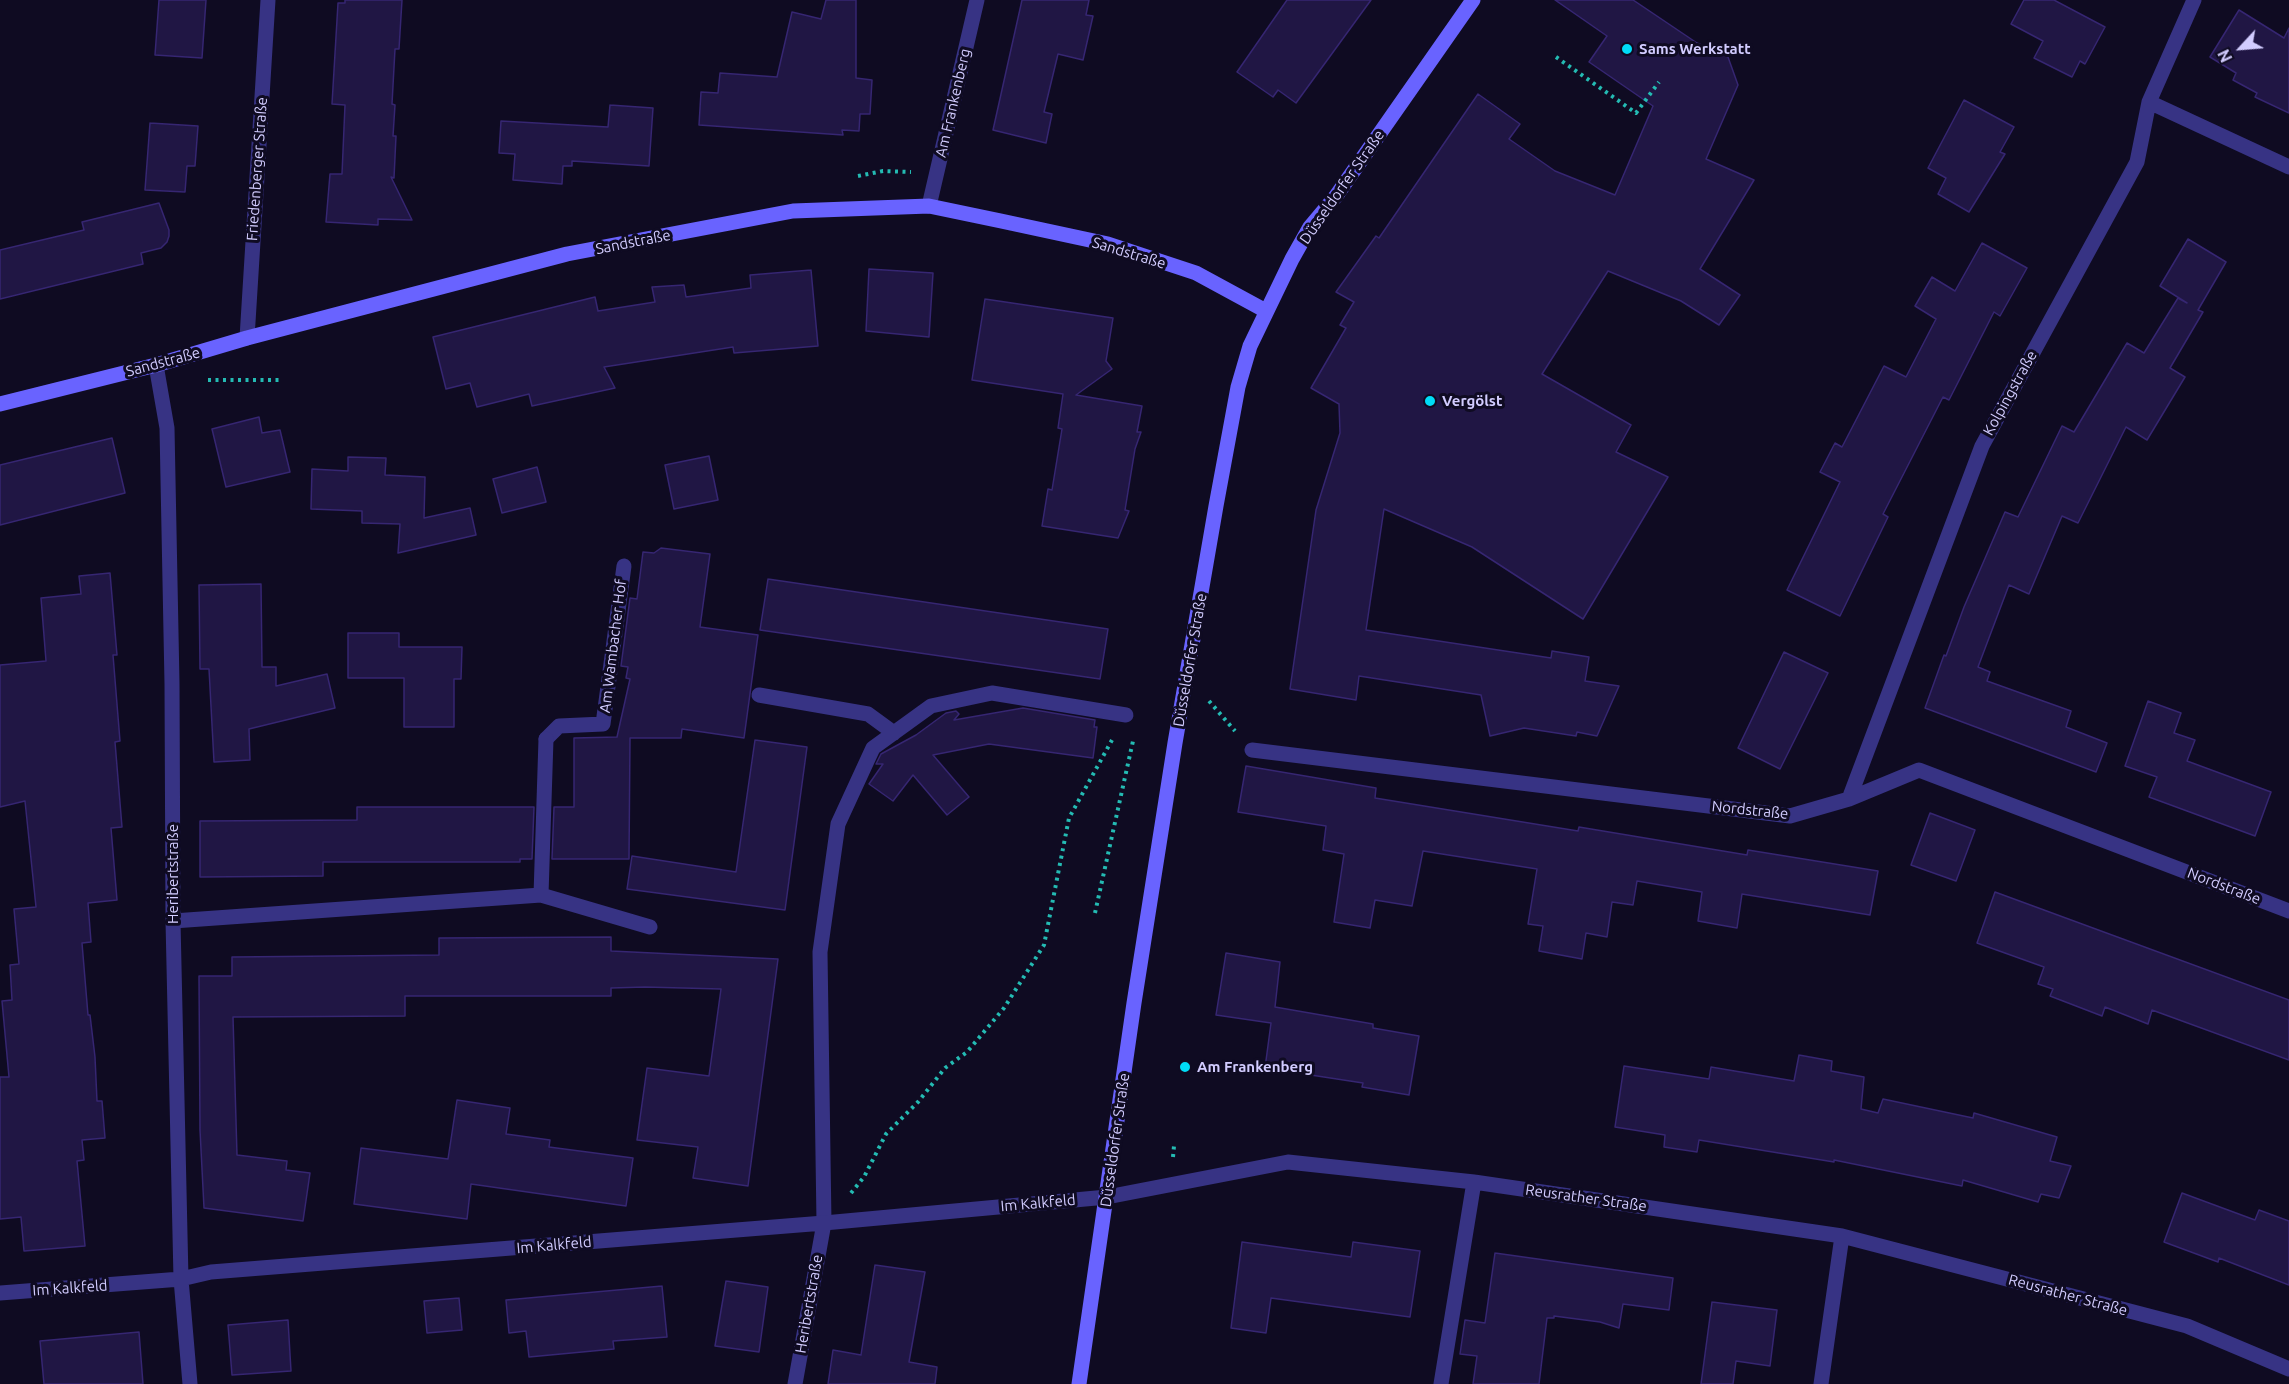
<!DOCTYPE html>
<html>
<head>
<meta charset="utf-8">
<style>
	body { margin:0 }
	#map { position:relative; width:2289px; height:1384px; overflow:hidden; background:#0f0b22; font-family:Ubuntu,sans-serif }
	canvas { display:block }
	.north { position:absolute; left:2211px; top:18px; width:60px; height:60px; -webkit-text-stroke:4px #0f0b22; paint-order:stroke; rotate:244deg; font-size:16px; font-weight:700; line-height:24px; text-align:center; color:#d2ccff }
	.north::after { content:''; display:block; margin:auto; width:21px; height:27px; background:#d2ccff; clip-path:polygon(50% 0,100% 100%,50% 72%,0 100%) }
</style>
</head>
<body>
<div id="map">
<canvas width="2289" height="1384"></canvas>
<div class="north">N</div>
</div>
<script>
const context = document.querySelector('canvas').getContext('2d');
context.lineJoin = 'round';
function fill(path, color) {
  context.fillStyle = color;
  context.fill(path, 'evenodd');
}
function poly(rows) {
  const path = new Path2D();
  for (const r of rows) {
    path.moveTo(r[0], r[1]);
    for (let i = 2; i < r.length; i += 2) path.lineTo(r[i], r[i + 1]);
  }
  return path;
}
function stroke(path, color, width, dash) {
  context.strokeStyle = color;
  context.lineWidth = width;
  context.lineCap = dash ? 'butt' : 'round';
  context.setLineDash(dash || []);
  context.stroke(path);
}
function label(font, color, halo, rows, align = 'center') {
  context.font = font + ' Ubuntu,sans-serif';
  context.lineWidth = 6;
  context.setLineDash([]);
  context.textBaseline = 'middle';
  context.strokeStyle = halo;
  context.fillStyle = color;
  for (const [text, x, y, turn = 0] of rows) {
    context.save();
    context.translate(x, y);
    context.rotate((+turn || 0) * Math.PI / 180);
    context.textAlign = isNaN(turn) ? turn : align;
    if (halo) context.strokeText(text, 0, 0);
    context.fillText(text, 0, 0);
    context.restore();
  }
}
const building = poly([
	[159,0,206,0,202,58,155,55,159,0],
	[345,0,402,0,399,49,395,49,392,104,395,105,393,136,396,136,394,178,391,177,412,220,378,219,378,225,326,222,330,174,342,174,345,105,332,104,338,3,345,3,345,0],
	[826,0,856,0,856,78,872,80,870,114,860,114,859,131,842,130,843,135,699,125,701,92,718,93,720,73,777,77,792,12,821,19,826,0],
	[1022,0,1089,0,1086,15,1093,16,1083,60,1058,54,1044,112,1052,114,1046,143,993,130,1022,0],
	[1287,0,1371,0,1296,103,1278,90,1273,97,1237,72,1287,0],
	[1555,0,1633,0,1697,43,1728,57,1738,85,1706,159,1754,180,1700,269,1740,295,1719,325,1681,301,1608,271,1542,374,1631,425,1616,452,1668,477,1583,619,1472,547,1384,509,1366,630,1551,658,1552,651,1589,657,1585,681,1619,686,1597,736,1577,732,1576,736,1524,728,1490,736,1481,695,1359,676,1356,700,1290,689,1316,510,1340,433,1339,404,1311,388,1346,328,1340,325,1354,302,1336,292,1376,236,1379,238,1478,94,1520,124,1509,139,1555,171,1615,195,1653,106,1589,62,1607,36,1555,0],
	[2024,0,2054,0,2105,27,2085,64,2080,61,2072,77,2034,58,2043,41,2011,24,2024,0],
	[2239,10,2284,38,2289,28,2289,113,2255,97,2257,93,2233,80,2236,73,2210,57,2239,10],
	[1964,100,2014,127,2000,152,2005,154,1969,212,1938,194,1946,178,1928,168,1964,100],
	[610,105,653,108,649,166,572,161,572,166,563,166,562,184,513,180,515,154,499,153,501,121,608,127,610,105],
	[150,123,198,126,195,166,187,166,185,192,145,190,150,123],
	[159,203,169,230,169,236,167,242,161,248,141,253,143,264,0,299,0,250,84,230,82,222,159,203],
	[2188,239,2226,262,2198,310,2203,312,2170,368,2185,377,2147,440,2126,427,2078,523,2062,516,2029,594,2009,585,1978,667,1990,672,1987,681,2071,711,2066,727,2107,743,2096,772,1925,708,1944,655,1946,656,1964,607,2005,512,2018,517,2062,426,2074,432,2127,343,2144,353,2178,298,2187,303,2160,286,2188,239],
	[1982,243,2027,268,2000,316,1994,312,1949,400,1943,397,1883,514,1888,517,1840,616,1787,590,1840,482,1820,472,1835,443,1842,447,1884,366,1906,377,1936,319,1915,306,1932,277,1955,291,1982,243],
	[869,269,933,273,929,337,866,331,869,269],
	[811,270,818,346,734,353,733,347,604,367,615,388,532,406,529,394,477,407,470,383,446,389,433,337,595,297,598,311,655,302,652,287,684,285,686,297,751,288,750,275,811,270],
	[985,299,1113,318,1106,361,1112,369,1076,395,1142,406,1137,432,1141,432,1135,449,1125,510,1129,511,1118,538,1042,526,1048,489,1052,490,1062,429,1058,428,1063,394,972,380,985,299],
	[259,417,262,433,280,430,290,472,226,487,212,429,259,417],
	[112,438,125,493,0,525,0,465,112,438],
	[709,456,718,500,674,509,665,465,709,456],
	[348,457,386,458,385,475,425,477,424,518,470,508,476,535,398,553,400,524,362,523,362,511,311,509,312,469,348,471,348,457],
	[537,467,546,502,502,513,493,479,537,467],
	[661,548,710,554,700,627,758,635,744,738,682,729,681,738,630,738,629,859,552,859,554,807,574,807,574,738,617,737,630,679,626,678,628,667,621,666,630,598,637,599,643,552,654,553,661,548],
	[110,573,117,655,113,655,120,741,115,742,122,827,111,828,117,900,88,903,91,942,82,943,88,1015,90,1015,95,1057,97,1101,102,1101,105,1138,82,1140,84,1160,77,1161,85,1246,24,1251,21,1217,0,1219,0,1077,9,1077,2,1001,12,1000,10,965,19,964,14,909,36,907,25,801,0,807,0,665,46,661,41,598,81,594,79,576,110,573],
	[768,579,1108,629,1100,679,760,630,768,579],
	[261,584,262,667,276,667,276,686,327,674,335,708,249,729,250,760,214,762,209,669,200,669,199,585,261,584],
	[348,633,399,633,399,647,462,647,461,679,454,679,454,727,404,727,404,678,348,678,348,633],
	[1784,652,1828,673,1780,769,1738,748,1784,652],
	[2148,701,2181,713,2174,733,2195,740,2187,761,2271,792,2255,836,2149,797,2157,777,2125,766,2148,701],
	[1023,708,1095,720,1094,727,1097,727,1093,758,989,744,933,755,969,797,947,815,913,775,893,801,869,784,883,764,876,764,881,754,916,735,946,713,956,711,959,714,954,720,1023,708],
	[755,740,807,747,785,910,627,889,632,856,736,872,755,740],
	[1246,766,1376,788,1375,798,1578,831,1579,827,1747,855,1748,850,1878,871,1870,915,1742,894,1737,928,1698,921,1702,892,1637,881,1633,905,1612,902,1607,937,1586,933,1582,959,1539,951,1543,926,1528,924,1537,869,1423,851,1412,906,1375,900,1370,928,1334,922,1344,854,1323,850,1326,826,1238,812,1246,766],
	[357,807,534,807,532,859,520,859,520,862,323,862,323,876,200,877,200,821,357,820,357,807],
	[1930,813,1975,830,1956,881,1911,865,1930,813],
	[1995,892,2289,1000,2289,1060,2152,1010,2148,1024,2105,1007,2102,1016,2050,996,2053,989,2038,984,2044,967,1977,943,1995,892],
	[611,937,611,951,778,959,748,1186,693,1178,698,1147,637,1140,647,1068,709,1076,721,989,645,987,611,988,611,996,405,996,405,1016,233,1017,237,1155,287,1161,286,1170,310,1173,303,1221,204,1208,200,1130,199,976,232,976,232,957,439,955,439,938,611,937],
	[1226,953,1280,962,1275,1007,1373,1024,1373,1028,1419,1036,1409,1095,1362,1087,1363,1083,1265,1068,1271,1023,1216,1015,1226,953],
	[1799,1055,1832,1061,1831,1071,1864,1077,1861,1109,1878,1113,1883,1099,1973,1118,1974,1113,2057,1137,2050,1161,2071,1166,2059,1198,2041,1194,2038,1202,1963,1180,1962,1186,1834,1160,1834,1162,1699,1140,1697,1152,1664,1147,1665,1135,1615,1127,1624,1066,1709,1079,1711,1067,1794,1081,1799,1055],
	[457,1100,510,1108,506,1134,550,1140,549,1147,633,1158,626,1206,471,1184,467,1219,354,1204,361,1148,448,1159,457,1100],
	[2182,1193,2255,1220,2259,1210,2289,1221,2289,1285,2219,1258,2218,1262,2164,1242,2182,1193],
	[1242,1242,1351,1257,1353,1242,1420,1251,1410,1317,1271,1298,1266,1333,1231,1328,1242,1242],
	[1495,1253,1673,1278,1669,1310,1623,1304,1619,1328,1600,1322,1554,1316,1554,1318,1547,1318,1539,1384,1473,1384,1477,1356,1460,1354,1465,1320,1485,1323,1495,1253],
	[875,1265,925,1272,909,1362,937,1367,935,1384,828,1384,833,1350,861,1355,875,1265],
	[726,1281,768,1287,759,1352,715,1346,726,1281],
	[662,1286,667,1337,613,1341,614,1349,529,1357,526,1331,509,1333,506,1300,662,1286],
	[459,1298,462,1330,427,1333,424,1301,459,1298],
	[1712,1302,1777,1310,1770,1366,1736,1361,1733,1384,1701,1384,1712,1302],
	[288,1320,291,1371,232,1375,228,1325,288,1320],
	[139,1332,143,1384,44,1384,40,1341,139,1332]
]);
fill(building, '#201644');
stroke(building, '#362672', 1.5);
stroke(poly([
	[1556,57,1636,113,1659,82],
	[858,176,883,171,911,172],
	[208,380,279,380],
	[1209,701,1235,731],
	[1095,913,1133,741],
	[1173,1157,1174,1146],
	[851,1193,864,1177,886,1134,918,1102,945,1068,967,1052,1004,1008,1044,945,1069,818,1112,740]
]), '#24bbb3', 4, [3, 4.5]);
stroke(poly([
	[759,695,868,714,894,733],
	[546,739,559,726,603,724,624,566],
	[824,1223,820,952,838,824,873,748,931,706,992,693,1126,715]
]), '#373384', 15);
stroke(poly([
	[2149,102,2289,167],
	[929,206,977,0],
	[247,338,268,0],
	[156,365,167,428,172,684,173,921,181,1279,190,1384],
	[1252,750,1790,816,1849,799,1919,770,2289,911],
	[1849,799,1982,446,2137,162,2149,102,2194,0],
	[541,895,546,739],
	[173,921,541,895,650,927],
	[0,1293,181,1279,211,1272,824,1223,1107,1197,1288,1162,1474,1182,1842,1236,2187,1326,2289,1369],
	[795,1384,824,1223],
	[1441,1384,1474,1182],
	[1821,1384,1842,1236]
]), '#373384', 15);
stroke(poly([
	[0,404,156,365,247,338,567,254,793,211,929,206,1001,221,1108,244,1196,273,1266,311],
	[1079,1384,1134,1003,1175,743,1216,506,1238,387,1250,346,1292,259,1310,227,1336,196,1473,0]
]), '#6963ff', 15);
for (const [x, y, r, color] of [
	[1627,49,6,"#00dcf7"],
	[1430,401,6,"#00dcf7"],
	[1185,1067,6,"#00dcf7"]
]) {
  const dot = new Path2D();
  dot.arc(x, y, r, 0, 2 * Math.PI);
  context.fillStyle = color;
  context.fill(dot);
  stroke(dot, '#0f0b22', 2);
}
label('bold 15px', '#d2ccff', '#0f0b22', [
	["Sams Werkstatt",1639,49],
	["Vergölst",1442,401],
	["Am Frankenberg",1197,1067]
], 'left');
label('15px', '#d2ccff', '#0f0b22', [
	["Am Frankenberg",953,103,-77],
	["Friedenberger Straße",257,169,-86],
	["Düsseldorfer Straße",1342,187,-55],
	["Sandstraße",633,242,-11],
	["Sandstraße",1129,253,17],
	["Sandstraße",163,362,-15],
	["Kolpingstraße",2010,393,-61],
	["Am Wambacher Hof",613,646,-83],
	["Düsseldorfer Straße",1190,660,-80],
	["Nordstraße",1750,810,6],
	["Heribertstraße",173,874,-90],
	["Nordstraße",2224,886,21],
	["Düsseldorfer Straße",1115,1140,-82],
	["Reusrather Straße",1586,1198,8],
	["Im Kalkfeld",1038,1203,-5],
	["Im Kalkfeld",554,1245,-5],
	["Im Kalkfeld",70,1288,-4],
	["Reusrather Straße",2068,1295,15],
	["Heribertstraße",809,1304,-80]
]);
</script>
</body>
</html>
